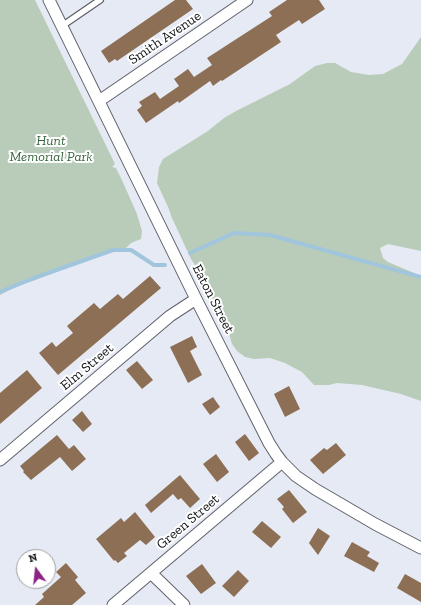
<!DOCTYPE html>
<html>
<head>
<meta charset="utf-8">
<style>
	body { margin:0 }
	#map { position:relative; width:421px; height:605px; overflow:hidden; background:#e6eaf4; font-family:"Zilla Slab",serif }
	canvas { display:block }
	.north { position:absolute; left:16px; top:549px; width:40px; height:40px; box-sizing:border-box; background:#fff; border:1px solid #9fa0a1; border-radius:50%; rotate:345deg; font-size:11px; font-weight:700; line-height:16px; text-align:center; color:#0f1114 }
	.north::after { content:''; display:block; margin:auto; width:14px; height:18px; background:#8f2285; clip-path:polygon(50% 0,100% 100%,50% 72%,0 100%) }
</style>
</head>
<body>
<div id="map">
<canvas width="421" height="605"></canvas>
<div class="north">N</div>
</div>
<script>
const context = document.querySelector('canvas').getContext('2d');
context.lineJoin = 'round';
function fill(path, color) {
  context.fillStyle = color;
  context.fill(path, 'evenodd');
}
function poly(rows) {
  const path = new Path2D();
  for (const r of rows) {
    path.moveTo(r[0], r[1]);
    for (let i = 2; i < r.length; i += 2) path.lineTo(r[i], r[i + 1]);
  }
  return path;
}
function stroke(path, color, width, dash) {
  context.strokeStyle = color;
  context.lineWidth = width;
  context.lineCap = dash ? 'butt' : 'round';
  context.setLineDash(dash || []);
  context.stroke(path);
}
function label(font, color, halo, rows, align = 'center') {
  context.font = font + ' "Zilla Slab",serif';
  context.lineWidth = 4;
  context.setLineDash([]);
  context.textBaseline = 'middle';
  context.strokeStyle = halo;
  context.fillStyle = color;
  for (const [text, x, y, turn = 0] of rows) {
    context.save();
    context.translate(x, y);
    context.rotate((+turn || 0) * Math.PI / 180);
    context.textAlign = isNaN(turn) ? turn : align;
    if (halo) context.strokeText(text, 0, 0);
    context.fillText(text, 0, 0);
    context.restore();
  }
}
fill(poly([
	[0,0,35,0,115,164,112,167,116,168,121,178,137,214,142,231,141,239,131,243,124,250,114,252,106,253,90,258,33,281,20,284,0,295],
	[421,37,421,251,388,244,380,248,383,258,388,262,421,276,421,401,401,394,362,385,337,383,329,385,314,385,302,372,285,363,270,358,254,359,245,357,237,351,232,344,225,320,201,278,195,265,191,259,172,218,168,207,157,183,159,167,163,159,208,131,224,118,236,111,290,84,315,66,327,63,335,63,351,72,369,75,383,74,402,64]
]), '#b8ccb9');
stroke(poly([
	[190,253,234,233,270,235,421,277],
	[0,292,34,278,113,250,131,250,154,265,165,265]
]), '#a0c5dd', 4);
fill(poly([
	[175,0,186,0,193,9,117,61,115,59,109,63,101,51],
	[287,0,319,0,325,9,302,24,299,20,276,35,281,42,222,81,221,80,213,86,210,81,179,103,178,101,146,123,137,110,142,106,139,102,155,92,160,99,179,86,174,79,188,69,194,77,212,65,207,58,272,16,269,12],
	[150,276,161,288,58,375,39,353,52,342,56,347,73,333,67,326,94,303,100,309,118,294,123,299],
	[192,336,197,347,190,351,202,375,188,383,170,347],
	[137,361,153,380,142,389,126,370],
	[27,370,42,388,0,424,0,393],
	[289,386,300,409,285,417,274,394],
	[213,397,220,407,210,415,202,404],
	[82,411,92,424,83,432,72,420],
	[245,434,259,453,249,461,235,442],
	[57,435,69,449,74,445,86,459,72,471,60,457,31,480,23,472,24,471,20,466],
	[336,443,346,455,323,474,310,460,324,448,327,450],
	[216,454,229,472,217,482,203,464],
	[180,475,200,499,190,508,181,498,178,500,173,494,151,513,145,505],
	[289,490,307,512,293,523,282,509,284,507,277,499],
	[135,512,155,537,146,545,140,540,124,553,127,556,118,563,115,560,114,561,96,539,121,518,124,522],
	[262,521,281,537,271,548,252,532],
	[318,528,330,536,318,555,309,543],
	[352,542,370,552,367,556,379,563,374,572,344,556],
	[66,563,78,577,75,580,86,593,72,605,35,605,44,597,42,594,61,577,56,572],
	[202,564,216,583,201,594,186,576],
	[238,570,249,581,234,597,222,586],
	[405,574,421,583,421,602,397,588]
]), '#8c6f55');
const service = poly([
	[62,26,100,0]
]);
const minor = poly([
	[49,0,196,299,269,443,276,454,282,462,296,476,315,489,375,524,421,548],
	[99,101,247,0],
	[0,460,170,316,196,299],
	[151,573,184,605],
	[113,605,282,462]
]);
stroke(service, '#5e6169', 8);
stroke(minor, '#5e6169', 13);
stroke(service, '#fff', 5.5);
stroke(minor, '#fff', 11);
label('14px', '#0f1114', '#fff', [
	["Smith Avenue",165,38,-34],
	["Eaton Street",213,299,63],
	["Elm Street",87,367,-40],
	["Green Street",188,522,-40]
]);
label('italic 14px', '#36633a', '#fff', [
	["Hunt",51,141],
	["Memorial Park",51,157]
]);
</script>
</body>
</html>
